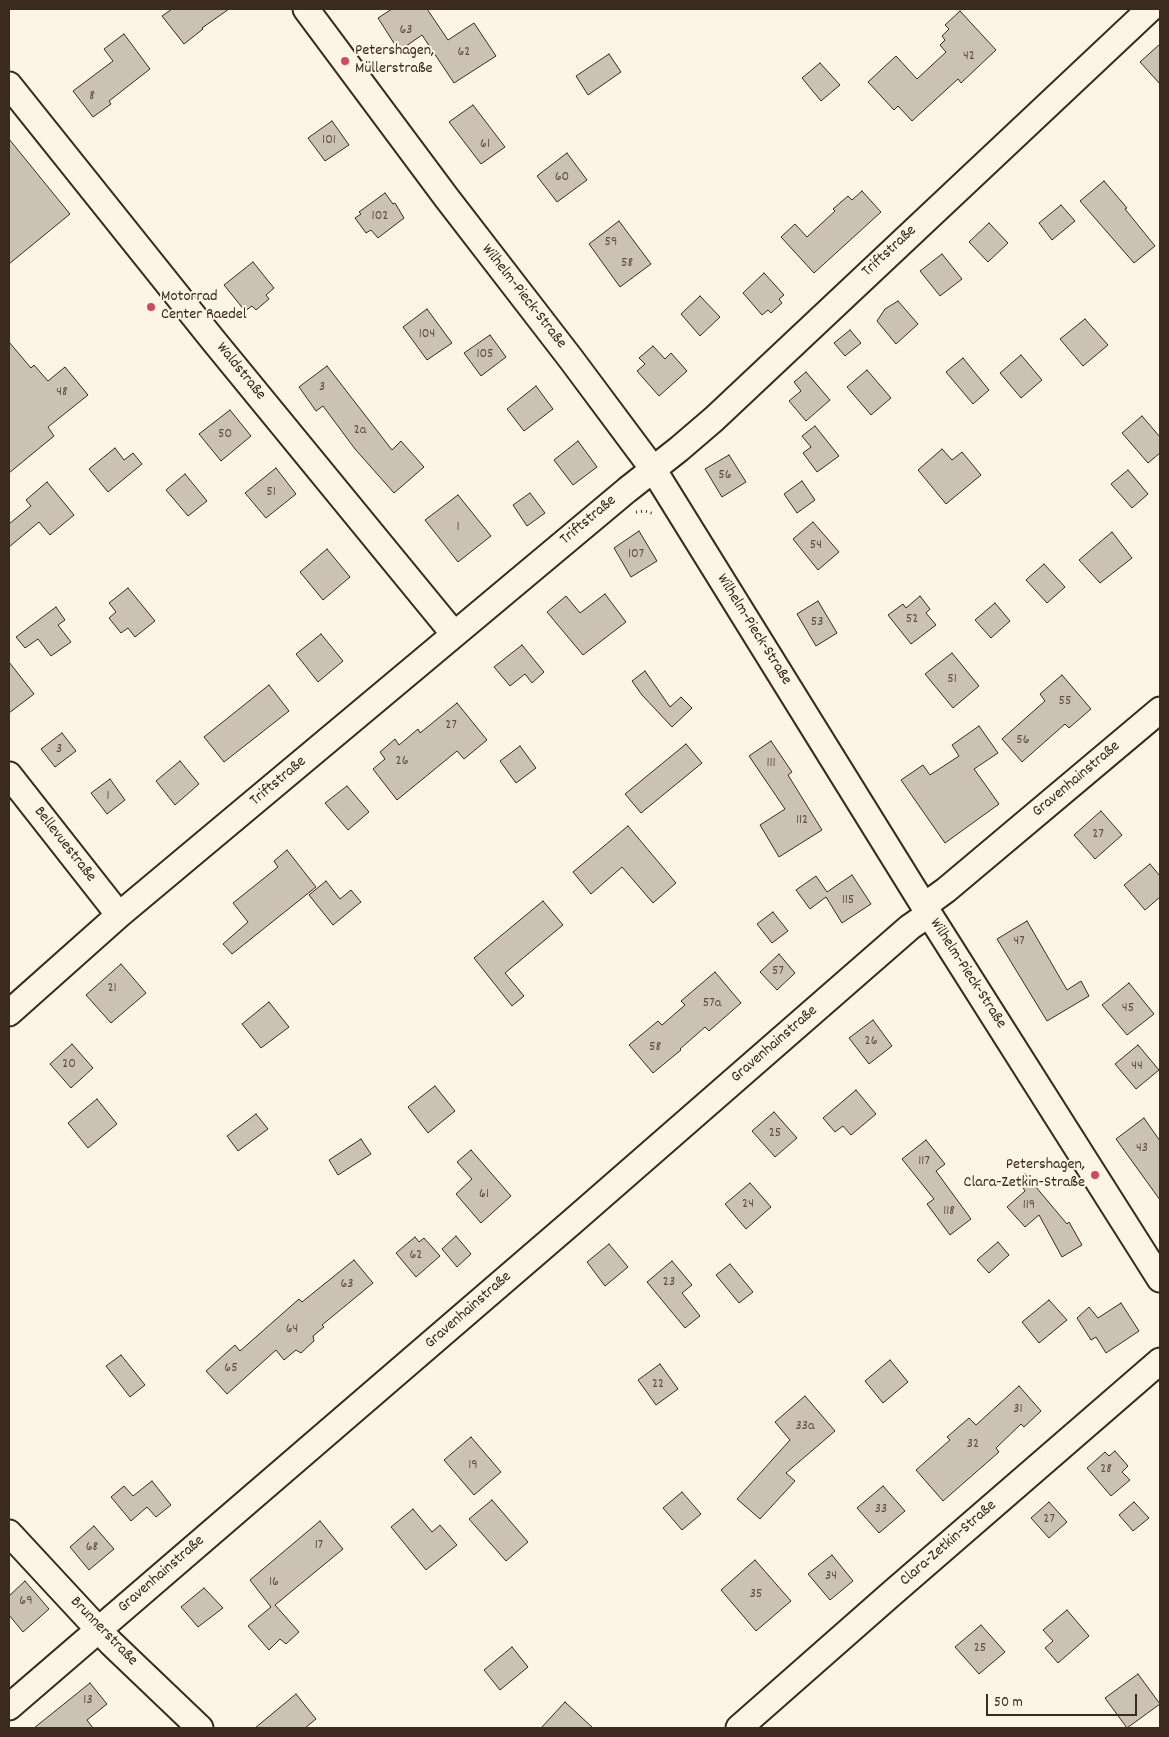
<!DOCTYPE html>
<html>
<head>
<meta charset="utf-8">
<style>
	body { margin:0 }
	#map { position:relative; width:1169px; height:1737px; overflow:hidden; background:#fcf5e5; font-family:Dekko,sans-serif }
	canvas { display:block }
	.frame { position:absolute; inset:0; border:10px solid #3b2a1e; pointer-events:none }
	.scale { position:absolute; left:986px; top:1694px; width:151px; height:22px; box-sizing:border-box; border:2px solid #3b2a1e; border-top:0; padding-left:6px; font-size:15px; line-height:18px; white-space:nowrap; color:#3b2a1e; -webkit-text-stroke:4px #fcf5e5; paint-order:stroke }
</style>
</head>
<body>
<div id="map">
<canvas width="1169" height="1737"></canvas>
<div class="frame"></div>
<div class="scale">50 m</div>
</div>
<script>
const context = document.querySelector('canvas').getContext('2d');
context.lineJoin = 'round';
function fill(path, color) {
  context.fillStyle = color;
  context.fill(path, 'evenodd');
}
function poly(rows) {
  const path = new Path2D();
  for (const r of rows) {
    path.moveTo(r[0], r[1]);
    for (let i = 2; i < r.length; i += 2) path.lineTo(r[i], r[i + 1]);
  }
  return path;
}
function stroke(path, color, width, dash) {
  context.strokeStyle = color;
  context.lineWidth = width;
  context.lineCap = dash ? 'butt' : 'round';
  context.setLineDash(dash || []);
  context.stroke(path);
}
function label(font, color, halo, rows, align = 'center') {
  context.font = font + ' Dekko,sans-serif';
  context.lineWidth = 4;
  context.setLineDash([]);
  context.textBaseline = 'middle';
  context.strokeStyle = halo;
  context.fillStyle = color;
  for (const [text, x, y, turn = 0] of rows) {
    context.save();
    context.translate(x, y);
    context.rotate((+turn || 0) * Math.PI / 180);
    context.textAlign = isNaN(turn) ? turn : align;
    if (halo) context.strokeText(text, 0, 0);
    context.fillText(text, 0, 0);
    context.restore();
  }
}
const building = poly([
	[172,9,229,9,202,28,203,29,184,44,162,16,172,9],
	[392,9,427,9,448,40,474,23,496,56,454,83,422,35,399,51,378,18,392,9],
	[960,11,996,50,961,83,958,79,912,121,898,106,894,110,868,82,896,56,917,79,946,52,940,45,945,40,942,36,949,29,945,25,960,11],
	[124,34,150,69,109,101,111,104,93,117,73,91,113,61,104,49,124,34],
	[1160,44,1160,84,1140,62,1160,44],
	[609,54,621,72,588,95,576,76,609,54],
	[820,63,840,85,821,101,802,78,820,63],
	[473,105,505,147,481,164,449,122,473,105],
	[332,121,349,145,325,161,308,138,332,121],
	[9,139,70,214,9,264,9,139],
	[567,153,587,180,557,202,537,176,567,153],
	[1104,181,1127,208,1125,209,1155,246,1134,263,1080,201,1104,181],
	[862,191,881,212,814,273,781,237,795,224,807,237,835,211,833,209,848,196,852,200,862,191],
	[385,193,393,204,395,203,404,218,378,238,371,230,366,233,355,218,361,214,359,212,385,193],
	[1061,205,1075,221,1052,240,1039,223,1061,205],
	[619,221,651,264,620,287,589,244,619,221],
	[989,223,1008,243,988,262,969,242,989,223],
	[942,254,962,279,940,296,920,271,942,254],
	[253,262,274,288,266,295,269,299,256,310,252,306,245,311,224,285,253,262],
	[764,273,784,295,779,299,782,303,771,313,768,310,762,315,743,293,764,273],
	[700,296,720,317,700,336,681,314,700,296],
	[898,301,918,324,896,344,877,321,885,309,898,301],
	[427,309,452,343,427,360,403,327,427,309],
	[1085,319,1108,345,1083,366,1060,339,1085,319],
	[850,330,861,343,845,356,834,343,850,330],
	[490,335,506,357,481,376,464,353,490,335],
	[9,342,31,368,34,365,48,381,65,367,88,395,48,427,54,436,9,473,9,342],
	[653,346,665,359,671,353,687,371,659,396,637,371,645,364,639,358,653,346],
	[1021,355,1042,380,1021,398,1000,373,1021,355],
	[963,358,989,390,973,404,946,372,963,358],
	[327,366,392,450,401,441,424,467,394,493,355,449,323,406,316,411,299,387,327,366],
	[867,370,891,398,871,415,847,387,867,370],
	[806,372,830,400,806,421,789,401,801,391,794,382,806,372],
	[536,386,553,409,524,431,507,409,536,386],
	[230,410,251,436,221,461,199,434,230,410],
	[1142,416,1160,437,1160,453,1148,463,1122,433,1142,416],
	[815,426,839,456,817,472,803,453,811,447,802,436,815,426],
	[578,441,597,467,573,485,554,460,578,441],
	[115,448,124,460,133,453,142,464,108,492,89,469,115,448],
	[942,449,952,460,962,452,981,475,946,504,918,470,942,449],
	[729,455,746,482,722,497,705,469,729,455],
	[276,468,296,494,266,518,245,493,276,468],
	[1128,470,1148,494,1132,508,1111,484,1128,470],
	[185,474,207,501,188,516,166,490,185,474],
	[802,481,815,500,797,513,784,494,802,481],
	[47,482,74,515,50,535,39,522,9,547,9,524,31,506,26,500,47,482],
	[530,493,545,513,527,526,513,505,530,493],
	[458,495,491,536,458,562,425,520,458,495],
	[813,522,839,552,818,570,793,539,813,522],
	[639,531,657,561,631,577,614,548,639,531],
	[1112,532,1132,558,1100,583,1079,560,1112,532],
	[327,549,350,577,323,600,300,572,327,549],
	[1044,564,1065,587,1047,603,1026,580,1044,564],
	[128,588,155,621,135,637,128,628,121,633,109,618,116,612,109,603,128,588],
	[605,594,626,622,583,655,547,612,566,596,580,613,605,594],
	[920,596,930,609,926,613,936,625,911,644,888,615,903,604,906,608,920,596],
	[818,601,837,633,816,646,797,614,818,601],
	[995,603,1010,621,991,638,975,620,995,603],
	[56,607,65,620,58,625,71,642,51,656,38,639,25,648,16,637,56,607],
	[321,634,343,661,318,682,296,654,321,634],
	[522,645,544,672,532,683,525,674,510,686,494,667,522,645],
	[952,653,979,686,953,708,925,674,952,653],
	[9,662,34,694,9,713,9,662],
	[645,671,670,707,681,697,692,708,672,727,642,695,632,681,645,671],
	[1062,675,1091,709,1069,728,1065,724,1022,762,1002,739,1045,701,1040,694,1062,675],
	[269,685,289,711,224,762,204,737,269,685],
	[457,703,487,740,464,759,457,751,397,800,373,769,385,759,380,752,395,739,399,745,418,729,420,733,457,703],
	[979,726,998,753,974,769,999,804,945,843,901,780,923,765,930,775,959,756,952,745,979,726],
	[62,733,76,751,55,767,41,749,62,733],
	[771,741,792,772,788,775,822,830,779,857,760,825,785,809,749,756,771,741],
	[686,744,702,763,641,813,625,794,686,744],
	[520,746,536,768,516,783,500,761,520,746],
	[180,761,199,784,175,805,156,781,180,761],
	[110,779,125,800,107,814,91,793,110,779],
	[347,786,369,812,348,830,325,803,347,786],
	[1101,811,1122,835,1095,859,1074,835,1101,811],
	[628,826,676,883,653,903,622,867,591,894,573,872,628,826],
	[287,850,316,887,232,954,223,944,248,922,233,903,278,867,274,861,287,850],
	[1150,864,1160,876,1160,897,1145,910,1124,885,1150,864],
	[852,875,871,904,842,923,826,897,810,909,796,890,816,876,827,892,852,875],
	[326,881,340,899,351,890,361,902,333,925,309,895,326,881],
	[543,901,563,925,505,973,524,996,512,1006,474,958,543,901],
	[773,912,788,931,772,943,757,924,773,912],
	[1027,921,1067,990,1081,981,1089,996,1047,1021,997,939,1027,921],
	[779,954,795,973,777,990,760,972,779,954],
	[121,964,146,993,111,1023,86,995,121,964],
	[715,972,741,1003,709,1031,705,1027,680,1049,681,1050,653,1073,629,1045,658,1021,662,1025,685,1005,681,1001,715,972],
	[1129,983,1154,1014,1127,1035,1102,1005,1129,983],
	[269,1002,289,1027,261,1048,242,1024,269,1002],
	[873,1020,892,1046,869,1064,849,1038,873,1020],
	[72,1044,93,1068,71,1088,50,1064,72,1044],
	[1138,1045,1159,1070,1136,1089,1115,1064,1138,1045],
	[435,1086,455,1111,428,1133,408,1107,435,1086],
	[856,1090,876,1114,851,1135,843,1126,835,1132,823,1118,856,1090],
	[97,1099,117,1124,88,1148,68,1123,97,1099],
	[774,1112,797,1138,775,1157,752,1131,774,1112],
	[256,1114,268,1129,238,1151,227,1136,256,1114],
	[1144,1118,1160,1141,1160,1200,1116,1139,1144,1118],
	[361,1139,371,1154,338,1175,329,1160,361,1139],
	[926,1140,945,1164,936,1171,971,1219,950,1235,927,1204,934,1199,902,1159,926,1140],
	[471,1150,511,1196,481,1223,456,1194,472,1179,457,1162,471,1150],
	[1025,1174,1067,1224,1069,1222,1082,1245,1062,1257,1039,1215,1025,1227,1007,1207,1025,1191,1018,1179,1025,1174],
	[750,1183,771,1207,746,1229,725,1204,750,1183],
	[456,1236,471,1254,457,1267,442,1249,456,1236],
	[415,1237,419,1242,424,1238,440,1256,416,1277,396,1253,415,1237],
	[998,1242,1009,1255,989,1273,977,1260,998,1242],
	[609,1244,628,1267,605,1286,587,1262,609,1244],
	[354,1260,373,1283,322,1325,324,1327,313,1336,314,1341,301,1353,296,1350,284,1360,276,1350,227,1394,206,1371,235,1345,240,1351,299,1299,302,1302,354,1260],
	[672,1261,692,1285,682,1293,700,1316,685,1328,647,1282,672,1261],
	[730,1264,753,1292,739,1303,716,1275,730,1264],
	[1049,1300,1067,1320,1039,1343,1022,1322,1049,1300],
	[1121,1303,1139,1331,1106,1353,1096,1337,1091,1340,1077,1318,1089,1307,1098,1318,1121,1303],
	[121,1355,145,1385,130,1397,106,1366,121,1355],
	[890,1360,908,1382,883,1403,865,1381,890,1360],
	[660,1364,678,1389,656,1405,638,1380,660,1364],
	[1019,1386,1041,1411,1024,1427,1021,1424,996,1448,999,1452,943,1501,916,1470,950,1440,947,1437,969,1418,976,1425,1019,1386],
	[805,1396,835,1431,786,1473,795,1481,760,1519,737,1499,790,1440,775,1422,805,1396],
	[471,1437,501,1472,474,1495,444,1460,471,1437],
	[1115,1451,1128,1466,1122,1472,1130,1480,1111,1496,1087,1468,1105,1452,1109,1456,1115,1451],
	[152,1481,171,1505,156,1517,147,1507,131,1521,111,1497,124,1486,133,1496,152,1481],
	[883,1486,905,1511,879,1533,857,1508,883,1486],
	[682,1492,701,1514,682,1530,663,1508,682,1492],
	[492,1500,528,1542,506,1561,469,1519,492,1500],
	[1049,1502,1067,1522,1049,1538,1031,1518,1049,1502],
	[1134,1502,1149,1518,1133,1531,1119,1515,1134,1502],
	[413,1509,432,1532,440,1525,457,1545,426,1570,391,1527,413,1509],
	[320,1521,343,1549,275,1605,299,1632,286,1644,280,1639,269,1650,248,1626,271,1607,250,1580,320,1521],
	[94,1526,114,1549,89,1570,70,1547,94,1526],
	[832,1555,853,1581,830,1600,808,1574,832,1555],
	[755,1560,791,1601,756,1631,721,1590,755,1560],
	[25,1581,49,1609,23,1632,9,1615,9,1596,25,1581],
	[204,1588,223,1608,198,1627,181,1607,204,1588],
	[1067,1610,1089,1636,1058,1663,1045,1648,1053,1641,1043,1630,1067,1610],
	[981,1625,1005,1652,979,1674,955,1647,981,1625],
	[512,1647,528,1667,500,1690,484,1670,512,1647],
	[1138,1674,1160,1704,1127,1728,1105,1698,1138,1674],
	[90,1683,107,1704,87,1720,93,1728,34,1728,90,1683],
	[296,1694,316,1719,305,1728,255,1728,296,1694],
	[565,1702,593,1728,541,1728,565,1702]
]);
fill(building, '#ccc2b3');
stroke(building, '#3b2a1e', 1);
const minor = poly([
	[306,9,446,197,571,359,653,469,929,914,1160,1279],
	[9,85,213,340,454,634],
	[9,775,119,915],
	[924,906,946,890,1160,710],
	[9,1013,119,915,627,490,679,449,714,419,1150,9],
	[9,1533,111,1643,200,1728],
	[9,1707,572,1222,910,927,929,914],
	[739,1728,890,1595,1160,1361]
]);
stroke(minor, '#3b2a1e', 29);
stroke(poly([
	[636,512,645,511,654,514]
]), '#3b2a1e', 3, [1, 4]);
stroke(minor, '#fcf5e5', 25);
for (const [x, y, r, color] of [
	[345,61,5,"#d1495b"],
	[151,307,5,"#d1495b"],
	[1095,1175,5,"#d1495b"]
]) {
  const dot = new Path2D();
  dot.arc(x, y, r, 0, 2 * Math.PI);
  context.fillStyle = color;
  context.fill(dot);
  stroke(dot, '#fcf5e5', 2);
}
label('14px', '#5f5043', null, [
	["63",406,31],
	["62",464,53],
	["42",969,57],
	["8",92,97],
	["101",329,141],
	["61",485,145],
	["60",562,178],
	["102",380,217],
	["59",611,243],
	["58",627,264],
	["104",427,335],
	["105",485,355],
	["3",322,388],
	["48",62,393],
	["2a",360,431],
	["50",225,435],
	["56",725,476],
	["51",271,493],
	["1",458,528],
	["54",816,546],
	["107",636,555],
	["52",912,620],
	["53",817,623],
	["51",952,680],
	["55",1065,702],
	["27",451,726],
	["56",1023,741],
	["3",59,750],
	["26",402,762],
	["111",771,764],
	["1",108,797],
	["112",802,821],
	["27",1098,835],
	["115",848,901],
	["47",1019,942],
	["57",778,972],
	["21",112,989],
	["57a",712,1004],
	["45",1128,1009],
	["26",871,1042],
	["58",655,1048],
	["20",69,1065],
	["44",1137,1067],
	["25",775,1134],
	["43",1142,1149],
	["117",924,1162],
	["61",484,1195],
	["24",748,1205],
	["119",1029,1206],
	["118",949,1212],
	["62",416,1256],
	["23",669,1283],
	["63",347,1285],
	["64",292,1330],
	["65",231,1369],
	["22",658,1385],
	["31",1018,1410],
	["33a",805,1427],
	["32",973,1445],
	["19",473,1466],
	["28",1106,1470],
	["33",881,1510],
	["27",1049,1520],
	["17",319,1546],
	["68",92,1548],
	["34",831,1577],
	["16",274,1583],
	["35",756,1595],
	["69",26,1602],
	["25",980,1649],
	["13",88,1701]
]);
label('16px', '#3b2a1e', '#fcf5e5', [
	["Petershagen,",355,52],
	["Müllerstraße",355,70],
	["Motorrad",161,298],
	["Center Raedel",161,316],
	["Petershagen,",1085,1166,"right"],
	["Clara-Zetkin-Straße",1085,1184,"right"]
], 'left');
label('16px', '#3b2a1e', '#fcf5e5', [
	["Triftstraße",890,252,-43],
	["Wilhelm-Pieck-Straße",523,297,52],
	["Waldstraße",240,372,51],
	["Triftstraße",589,521,-40],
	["Wilhelm-Pieck-Straße",753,630,58],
	["Gravenhainstraße",1077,780,-40],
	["Triftstraße",279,782,-40],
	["Bellevuestraße",64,845,52],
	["Wilhelm-Pieck-Straße",967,974,57],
	["Gravenhainstraße",775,1045,-41],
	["Gravenhainstraße",469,1311,-41],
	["Clara-Zetkin-Straße",949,1544,-41],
	["Gravenhainstraße",162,1575,-41],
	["Brunnerstraße",103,1632,46]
]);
</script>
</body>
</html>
